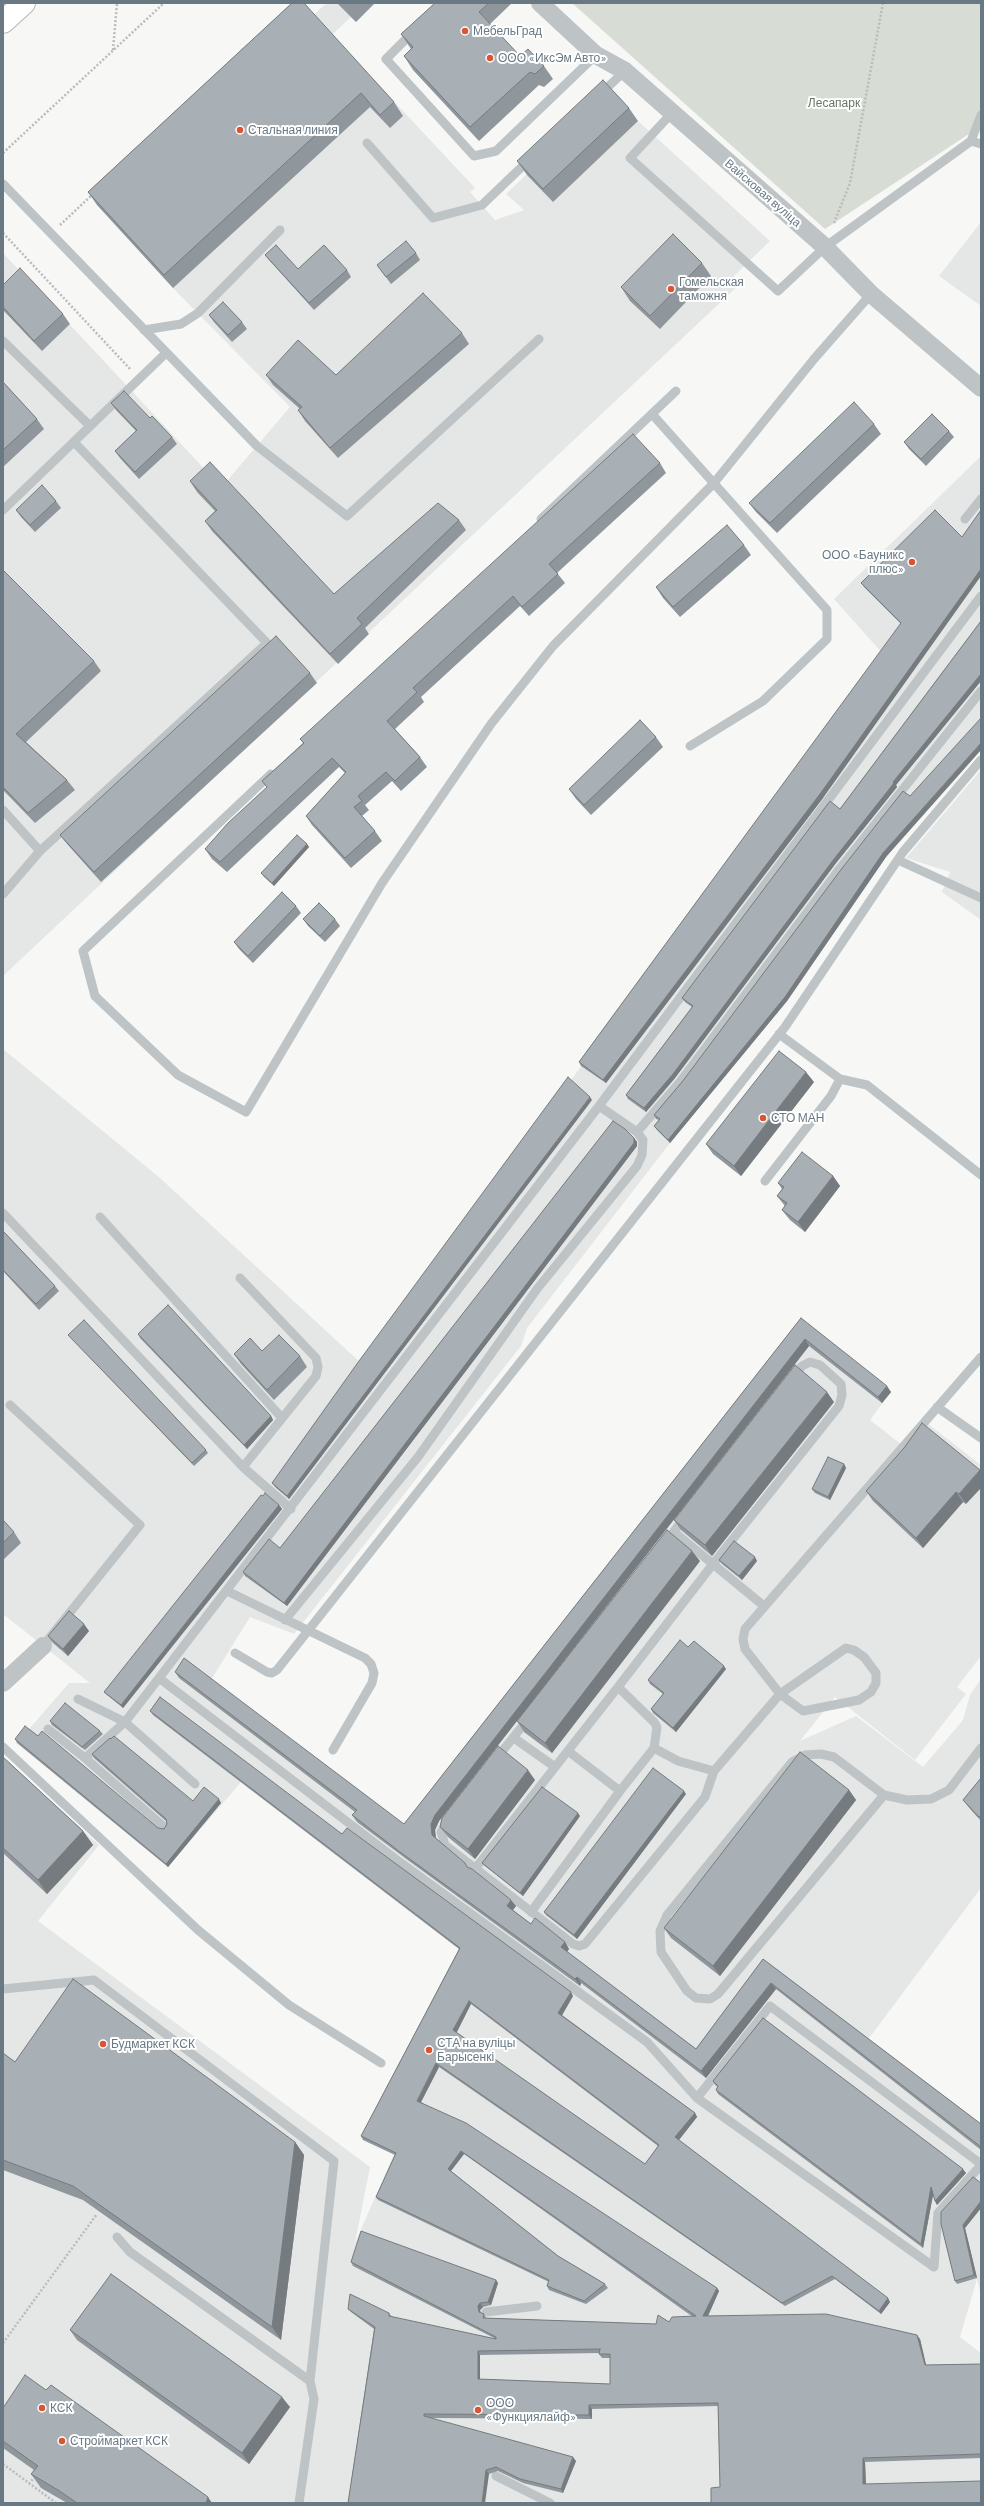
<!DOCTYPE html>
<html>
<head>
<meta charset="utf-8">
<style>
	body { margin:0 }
	#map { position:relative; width:984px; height:2506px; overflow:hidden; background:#f7f7f5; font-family:Barlow,sans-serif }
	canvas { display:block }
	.frame { position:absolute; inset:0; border:4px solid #687984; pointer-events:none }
</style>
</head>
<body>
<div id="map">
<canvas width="984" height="2506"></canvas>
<div class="frame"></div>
</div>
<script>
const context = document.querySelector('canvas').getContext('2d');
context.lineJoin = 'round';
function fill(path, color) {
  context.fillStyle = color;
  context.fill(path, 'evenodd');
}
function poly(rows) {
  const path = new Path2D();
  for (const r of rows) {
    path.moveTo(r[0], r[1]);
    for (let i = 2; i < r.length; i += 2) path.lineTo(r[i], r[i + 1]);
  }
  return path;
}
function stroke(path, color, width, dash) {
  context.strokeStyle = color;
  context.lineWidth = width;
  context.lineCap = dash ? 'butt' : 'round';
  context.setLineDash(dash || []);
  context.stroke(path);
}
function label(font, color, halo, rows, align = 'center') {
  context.font = font + ' Barlow,sans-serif';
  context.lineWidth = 4;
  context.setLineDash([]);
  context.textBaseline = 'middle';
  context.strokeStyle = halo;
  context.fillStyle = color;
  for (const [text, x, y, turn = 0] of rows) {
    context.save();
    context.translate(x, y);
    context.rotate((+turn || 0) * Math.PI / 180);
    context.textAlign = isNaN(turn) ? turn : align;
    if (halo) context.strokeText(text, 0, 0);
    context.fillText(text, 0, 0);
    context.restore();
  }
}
fill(poly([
	[327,3,375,3,356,22,351,17,332,35,475,188,470,192,495,220,524,210,506,194,612,93,638,121,770,241,734,276,740,284,3,976,3,253,212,477,226,482,290,407,173,288,97,205],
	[981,222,981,306,939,276],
	[981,456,981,750,886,857,787,1001,670,1143,527,1328,521,1346,294,1634,250,1617,211,1680,408,1830,805,1324,891,1392,870,1420,906,1448,927,1423,981,1465,981,1656,957,1687,966,1694,915,1760,835,1697,800,1741,856,1716,923,1767,963,1720,970,1695,981,1679,981,1888,867,2041,981,2127,981,2295,977,2279,960,2337,981,2353,981,2503,3,2503,3,1758,99,1845,38,1921,370,2167,355,2243,394,2154,484,1980,491,1973,241,1782,168,1867,17,1743,69,1683,90,1683,3,1614,3,1049,160,1178,362,1364,884,655,834,599],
	[981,770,981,920,942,892,950,872,906,858]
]), '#e5e6e6');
fill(poly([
	[572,3,981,3,981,126,825,229]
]), '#d7dcd4');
const primary = poly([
	[3,22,24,3]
]);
stroke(primary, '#b2b7bb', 24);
stroke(poly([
	[113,50,117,3],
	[3,153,164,3],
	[834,223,850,183,883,3],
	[60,225,93,194],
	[3,233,131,370],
	[3,2343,97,2214],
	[3,2464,56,2503],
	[29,2484,35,2476]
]), '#b9bcbe', 2.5, [2, 2]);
stroke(poly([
	[413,32,386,59,474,156,496,151,596,55],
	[599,95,625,71],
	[671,114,630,158,778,291,825,247,971,141,981,144],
	[971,141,981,115],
	[367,143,433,218,482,205,530,159],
	[3,184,257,446,347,516,539,339],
	[144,330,181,324,198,313,280,230],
	[3,341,90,426],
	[652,414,827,610,827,639,763,701,690,746],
	[3,510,166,353],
	[541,519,676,391],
	[965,519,981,499],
	[981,596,599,1106,159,1678,401,1863,647,2042,697,2098,934,2267,938,2213,981,2165],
	[271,774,83,951,95,996,178,1075,246,1112,382,883,491,724,553,646,714,483,814,359,871,294],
	[3,810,40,851],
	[898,860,981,898],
	[3,894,40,851,267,643,74,442],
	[840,1079,867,1085,981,1175],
	[637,1132,680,1082,841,867,981,691],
	[765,1181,831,1096,840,1079,779,1034],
	[3,1213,243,1467,291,1509],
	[100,1217,282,1418],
	[240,1278,316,1358,318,1367,316,1376,243,1467],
	[10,1405,140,1525,43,1646],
	[937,1407,981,1438],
	[674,1532,764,1606],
	[665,1543,685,1517],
	[227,1591,365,1658,371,1664,374,1673,372,1683,333,1750],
	[285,1620,418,1457,537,1289,637,1166,642,1155,643,1140,637,1132,599,1106],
	[846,1648,854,1650,864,1657,876,1673,876,1683,871,1692,859,1700,803,1711,780,1694,846,1648],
	[235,1653,267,1672,272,1673,277,1670,785,1027,903,852,981,760],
	[78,1699,125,1722,195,1784],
	[48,1729,85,1758,164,1827],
	[514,1738,555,1767],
	[3,1747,198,1930,289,2005,381,2063],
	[85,1758,125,1722,159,1678],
	[496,1759,528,1719],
	[714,1771,678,1761,654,1748,657,1727,654,1722,618,1687,713,1564,839,1406,842,1395,841,1384,820,1365,810,1362,802,1366,792,1379],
	[620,1791,654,1748],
	[884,1795,718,1994,710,1999,696,1998,687,1991,661,1952,660,1931,667,1915,792,1762,805,1755,821,1754,834,1757,884,1795,907,1800,931,1799,949,1790,981,1748],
	[449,1819,441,1832,445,1845,573,1944,579,1946,585,1944,705,1797,714,1771,780,1694,745,1649,743,1639,745,1629,981,1357],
	[475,1869,618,1687],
	[531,1912,620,1791,568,1751],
	[3,1989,94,1980,334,2161,310,2381],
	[697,2098,770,2006,981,2164],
	[117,2237,130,2252,310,2381,314,2399,299,2503],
	[486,2312,537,2306],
	[496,2476,550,2503]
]), '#bec3c6', 9);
stroke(poly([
	[540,3,596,55,625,71,825,247,871,294,981,388],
	[3,1683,43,1646]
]), '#bec3c6', 18);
stroke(primary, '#fff', 22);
fill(poly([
	[292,3,394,102,403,116,390,128,370,107,173,288,97,205,88,192],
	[337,3,375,3,356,22],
	[435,3,512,3,490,24,520,56,544,66,553,79,544,87,539,85,479,141,413,70,404,56,411,49,401,34],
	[629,108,638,121,553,202,527,175,517,161],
	[416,253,420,260,391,284,377,265],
	[265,255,298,269,347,270,351,277,314,310,270,261],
	[702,263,711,276,660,329,630,301,621,287],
	[3,285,63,314,70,324,42,351,3,310],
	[209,315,242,322,247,329,232,342,214,322],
	[462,333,469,344,338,458,305,421,298,410,300,409,273,385,266,375,336,375],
	[3,382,37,419,44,429,3,467],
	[111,403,150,418,172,437,177,444,139,479,120,458,115,451,136,431,116,410],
	[874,424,881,434,777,533,756,512,749,503],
	[949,431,954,437,926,466,909,449,904,442],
	[660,463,666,473,557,573,565,583,529,616,520,606,421,697,424,702,395,729,420,757,427,767,401,791,392,781,365,805,369,810,362,816,375,831,382,841,351,868,312,825,306,816,345,773,339,767,227,872,212,859,205,849,267,787,262,781,303,743,300,739],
	[190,481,334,594,459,520,466,530,365,628,369,634,338,664,212,531,205,521,215,511,197,492],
	[56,501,61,508,35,532,21,517,16,510],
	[962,537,823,798,606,1083,581,1066,579,1062,901,624,864,587,861,583],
	[744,545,751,555,680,617,663,598,656,587],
	[3,570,94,661,101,671,26,742,67,780,75,790,35,823,3,790],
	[981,621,981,681,896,785,897,787,836,863,675,1078,646,1112,628,1099,626,1095,692,1007,685,1002,682,998,840,809],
	[310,673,317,683,101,882,68,845,60,835],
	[656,737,663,747,591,815,576,799,569,789],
	[910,796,886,857,787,1001,670,1143,657,1130,654,1126,659,1120,656,1119,654,1115,682,1082],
	[307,844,309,847,274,886,264,877,261,873],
	[296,906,301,913,253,963,239,949,234,942],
	[303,919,335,919,340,926,325,942,308,926],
	[814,1082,741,1176,713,1154,706,1144],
	[592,1100,289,1499,275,1487,272,1483],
	[634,1138,637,1142,637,1146,287,1606,245,1576,243,1572,280,1548],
	[833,1176,840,1186,805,1232,790,1220,782,1210,785,1206,777,1196,782,1189,778,1183],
	[3,1231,55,1286,59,1291,39,1310,3,1271],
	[801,1318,891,1392,882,1403,809,1346,439,1821,435,1830,436,1838,468,1868,516,1906,513,1910,531,1924,565,1942,569,1949,567,1952,696,2049,763,1959,981,2124,981,2150,776,1989,706,2078,581,1983,580,1986,405,1858,357,1822,352,1815,355,1812,179,1678,175,1672,404,1824],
	[138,1334,271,1416,273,1420,247,1449,140,1338],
	[68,1335,206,1450,208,1453,194,1466,71,1338],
	[262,1351,300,1356,307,1367,274,1400,241,1364,234,1354],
	[834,1402,712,1556,681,1530,674,1520],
	[922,1423,966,1504,963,1502,923,1548,873,1501,866,1491,904,1448],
	[844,1464,846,1468,830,1500,815,1493,812,1489],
	[279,1505,282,1509,123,1708,107,1695,104,1692],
	[3,1520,14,1532,21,1543,3,1560],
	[719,1560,757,1561,742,1580,721,1563],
	[700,1561,552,1753,524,1732,517,1721],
	[89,1631,68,1656,53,1643,48,1636],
	[688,1647,726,1669,676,1732,653,1713,651,1709,663,1694,650,1684,648,1680],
	[150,1711,342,1834,573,1996,562,2015,695,2113,697,2117,679,2140,890,2302,881,2314,835,2279,785,2306,439,2067,421,2102,717,2288,719,2291,708,2316,920,2339,926,2365,981,2364,981,2458,865,2462,866,2484,981,2503,720,2487,718,2406,592,2409,592,2419,429,2418,576,2461,563,2493,523,2483,498,2471,489,2474,348,2503,374,2329,351,2312,348,2309,389,2313,392,2317,496,2339,353,2266,351,2262,496,2280,498,2283,491,2305,483,2307,480,2310,481,2313,484,2314,486,2318,656,2324,669,2322,693,2317,464,2154,451,2171,558,2256,605,2284,608,2288,586,2304,549,2290,547,2286,549,2282,378,2200,376,2197,395,2155,363,2140,361,2136,459,1949,153,1715],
	[471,2004,658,2146,645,2164,456,2033],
	[599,2353,599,2354,602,2358,610,2358,610,2384,480,2379,480,2355],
	[50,1721,100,1731,103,1734,85,1750,52,1725],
	[38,1736,158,1828,164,1829,167,1824,166,1821,94,1758,92,1754,193,1801,221,1803,168,1867,17,1743,15,1739],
	[3,1757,83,1831,93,1845,47,1894,3,1853],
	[981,1778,981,1821,971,1810,963,1800],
	[535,1780,475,1859,448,1837,440,1827],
	[849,1790,856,1800,720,1976,671,1938,664,1928],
	[686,1794,577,1939,546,1915,544,1912],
	[580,1816,523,1896,485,1866,482,1863],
	[3,2053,15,2062,295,2142,304,2155,281,2340,83,2200,3,2170],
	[713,2081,966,2173,937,2205,935,2201,933,2194,923,2248,718,2094,716,2090,718,2087,715,2085],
	[981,2183,981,2208,965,2228,977,2278,957,2284,955,2281,941,2224],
	[70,2330,290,2407,249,2464,77,2340],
	[46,2390,212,2503,67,2503,41,2488,31,2474,34,2470,3,2448,3,2408]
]), '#90979c');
fill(poly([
	[981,569,981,576,823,798,606,1083,603,1080],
	[981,674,981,681,896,785,897,787,836,863,675,1078,646,1112,644,1108,893,782],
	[981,743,981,750,886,857,787,1001,670,1143,668,1140,883,853],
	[307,844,309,847,274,886,272,883],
	[806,1072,814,1082,741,1176,734,1166],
	[590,1097,592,1100,289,1499,287,1496],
	[634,1138,637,1142,637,1146,287,1606,284,1603],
	[833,1176,840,1186,805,1232,798,1222],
	[805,1339,809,1346,439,1821,435,1830,436,1841,432,1835,431,1824,435,1815],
	[887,1386,891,1392,882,1403,878,1397],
	[827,1392,834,1402,712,1556,705,1545],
	[271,1416,273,1420,247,1449,244,1445],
	[844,1464,846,1468,830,1500,828,1497],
	[980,1470,981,1471,981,1488,966,1504,959,1494],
	[956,1492,963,1502,923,1548,916,1538],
	[279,1505,282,1509,123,1708,121,1705],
	[692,1551,700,1561,552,1753,545,1743],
	[755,1557,757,1561,742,1580,739,1576],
	[84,1624,89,1631,68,1656,63,1649],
	[724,1666,726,1669,676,1732,673,1728],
	[528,1770,535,1780,475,1859,468,1849],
	[849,1790,856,1800,720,1976,713,1966],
	[684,1791,686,1794,577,1939,574,1935],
	[219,1799,221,1803,168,1867,166,1864],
	[578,1813,580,1816,523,1896,520,1893],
	[83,1831,93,1845,47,1894,38,1880],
	[511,1900,516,1906,511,1912,507,1906],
	[565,1942,569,1949,565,1954,561,1947],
	[577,1977,581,1983,580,1986,575,1979],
	[771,1983,776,1989,706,2078,701,2071],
	[571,1992,573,1996,561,2017,558,2013],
	[469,2001,471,2004,456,2034,453,2030],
	[436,2063,439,2067,420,2104,417,2101],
	[695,2113,697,2117,678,2141,675,2137],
	[295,2142,304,2155,281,2340,272,2327],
	[461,2151,464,2154,450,2172,448,2169],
	[963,2169,966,2173,937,2205,935,2201],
	[931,2187,934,2190,923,2248,921,2244],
	[981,2201,981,2208,965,2228,977,2278,974,2275,963,2225],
	[496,2280,498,2283,491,2305,488,2302],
	[717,2288,719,2291,706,2320,703,2316],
	[888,2298,890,2302,881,2314,879,2311],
	[480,2303,483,2307,480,2310,481,2316,479,2312,478,2306],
	[917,2335,920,2339,927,2369,925,2365],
	[478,2351,480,2355,480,2383,478,2379],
	[282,2397,290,2407,249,2464,242,2453],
	[589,2405,592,2409,592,2419,589,2415],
	[573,2457,576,2461,563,2493,561,2489],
	[863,2458,865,2462,866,2488,863,2484],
	[486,2470,489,2474,485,2503,482,2503],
	[208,2497,212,2503,206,2503]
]), '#767b7f');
const building = poly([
	[292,3,304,3,394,102,380,115,361,93,164,275,88,192,292,3],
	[435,3,489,3,479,12,520,56,528,49,544,66,535,74,530,72,470,127,404,56,413,47,401,34,435,3],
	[603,80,629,108,543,189,517,161,603,80],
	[673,234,702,263,650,316,621,287,673,234],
	[406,241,416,253,386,277,377,265,406,241],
	[276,245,298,269,324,245,347,270,309,303,265,255,276,245],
	[20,268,63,314,34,341,3,307,3,285,20,268],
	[423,293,462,333,330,448,298,410,302,407,266,375,298,340,336,375,423,293],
	[223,302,242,322,228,335,209,315,223,302],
	[3,382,37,419,3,450,3,382],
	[124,391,150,418,152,416,172,437,135,472,115,451,137,430,111,403,124,391],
	[854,402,874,424,770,523,749,503,854,402],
	[932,414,949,431,921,459,904,442,932,414],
	[633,434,660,463,549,564,558,574,522,607,513,596,413,688,417,692,387,721,420,757,395,781,386,772,358,796,362,801,354,807,375,831,345,858,306,816,346,772,332,758,220,862,205,849,228,823,267,787,262,781,304,743,300,739,633,434],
	[210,462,334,594,438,503,459,520,357,618,362,624,330,654,205,521,217,510,190,481,210,462],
	[42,485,56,501,30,525,16,510,42,485],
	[935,510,962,537,981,510,981,569,820,794,603,1080,579,1062,901,623,861,583,935,510],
	[727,525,744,545,673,607,656,587,727,525],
	[3,570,94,661,16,734,67,780,28,813,3,787,3,570],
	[981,621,981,674,893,782,894,783,834,859,673,1074,644,1108,626,1095,693,1006,682,998,830,801,840,809,981,621],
	[276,636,310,673,94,872,60,835,276,636],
	[981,718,981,743,883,853,785,997,668,1140,654,1126,660,1119,654,1115,682,1082,843,867,903,791,910,796,981,718],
	[640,720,656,737,584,805,569,789,640,720],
	[297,835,307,844,272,883,261,873,297,835],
	[282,892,296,906,248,956,234,942,282,892],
	[319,903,335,919,320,936,303,919,319,903],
	[779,1051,806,1072,734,1166,706,1144,779,1051],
	[568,1077,590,1097,287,1496,272,1483,359,1361,568,1077],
	[613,1121,625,1129,634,1138,634,1143,284,1603,243,1572,269,1539,280,1548,613,1121],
	[802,1152,833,1176,798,1222,782,1210,787,1203,777,1196,784,1187,778,1183,802,1152],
	[3,1231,55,1286,36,1304,3,1270,3,1231],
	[168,1305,271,1416,244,1445,138,1334,168,1305],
	[801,1318,887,1386,878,1397,805,1339,435,1815,431,1824,432,1835,465,1863,467,1867,472,1869,511,1900,507,1906,531,1924,535,1918,565,1942,561,1947,696,2049,763,1959,981,2124,981,2147,771,1983,701,2071,577,1977,575,1979,400,1852,352,1815,357,1810,175,1672,184,1658,404,1824,801,1318],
	[84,1320,206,1450,192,1463,68,1335,84,1320],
	[279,1335,300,1356,267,1390,234,1354,250,1338,262,1351,279,1335],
	[795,1365,827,1392,705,1545,674,1520,795,1365],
	[922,1423,980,1470,959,1494,956,1492,916,1538,866,1491,904,1448,922,1423],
	[828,1457,844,1464,828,1497,812,1489,828,1457],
	[265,1493,279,1505,121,1705,104,1692,261,1495,263,1496,265,1493],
	[3,1520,14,1532,3,1543,3,1520],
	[667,1530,692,1551,545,1743,517,1721,667,1530],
	[734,1541,755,1557,739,1576,719,1560,734,1541],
	[69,1611,84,1624,63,1649,48,1636,69,1611],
	[680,1640,688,1647,694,1641,724,1666,673,1728,651,1709,664,1693,648,1680,680,1640],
	[160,1697,342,1834,347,1828,571,1992,558,2013,695,2113,675,2137,888,2298,879,2311,832,2276,782,2303,436,2063,417,2101,466,2123,717,2288,703,2316,826,2314,917,2335,925,2365,981,2364,981,2454,863,2458,863,2484,981,2481,981,2503,711,2503,711,2488,720,2487,718,2403,589,2405,589,2415,424,2414,424,2416,573,2457,561,2489,520,2479,496,2467,486,2470,482,2503,348,2503,375,2327,348,2309,350,2294,389,2313,389,2316,496,2339,496,2337,351,2262,361,2231,496,2280,488,2302,480,2303,478,2306,479,2312,484,2314,483,2318,656,2324,658,2315,669,2322,672,2317,696,2316,461,2151,448,2169,558,2256,605,2284,584,2301,547,2286,549,2280,376,2197,396,2153,361,2136,460,1948,150,1711,160,1697],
	[469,2001,659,2145,645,2164,453,2030,469,2001],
	[600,2349,599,2354,610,2354,610,2384,478,2379,478,2351,600,2349],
	[65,1703,100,1731,82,1747,50,1721,65,1703],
	[25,1726,38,1736,42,1731,158,1828,164,1829,167,1824,166,1819,92,1754,110,1738,111,1739,114,1736,193,1801,204,1787,219,1799,166,1864,15,1739,25,1726],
	[498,1746,528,1770,468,1849,440,1827,442,1818,498,1746],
	[800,1752,849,1790,713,1966,664,1928,800,1752],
	[3,1757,83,1831,38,1880,3,1848,3,1757],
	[653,1768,684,1791,574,1935,544,1912,653,1768],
	[981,1778,981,1815,979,1817,963,1800,981,1778],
	[542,1787,578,1813,520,1893,482,1863,542,1787],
	[73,1979,295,2142,272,2327,73,2186,3,2160,3,2053,15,2062,73,1979],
	[763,2018,963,2169,935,2201,931,2187,921,2244,716,2090,718,2086,713,2081,763,2018],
	[973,2177,981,2183,981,2201,963,2225,974,2275,955,2281,941,2224,941,2212,973,2177],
	[111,2274,282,2397,242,2453,70,2330,111,2274],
	[25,2375,46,2390,51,2385,208,2497,206,2503,77,2503,58,2490,31,2474,38,2466,3,2441,3,2408,25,2375]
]);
fill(building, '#a8b0b5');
stroke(building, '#767b7f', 1);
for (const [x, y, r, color] of [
	[465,31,4,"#d85535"],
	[490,58,4,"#d85535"],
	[240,130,4,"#d85535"],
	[671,289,4,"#d85535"],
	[912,562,4,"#d85535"],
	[763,1118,4,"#d85535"],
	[103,2044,4,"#d85535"],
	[429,2050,4,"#d85535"],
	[42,2408,4,"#d85535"],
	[478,2410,4,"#d85535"],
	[62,2441,4,"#d85535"]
]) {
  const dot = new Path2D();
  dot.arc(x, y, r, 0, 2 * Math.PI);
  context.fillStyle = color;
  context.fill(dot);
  stroke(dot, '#fff', 1.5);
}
label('12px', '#687984', '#fff', [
	["МебельГрад",473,31],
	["ООО «ИксЭм Авто»",498,58],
	["Стальная линия",248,130],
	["Гомельская",679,282],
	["таможня",679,296],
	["ООО «Бауникс",904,555,"right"],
	["плюс»",904,569,"right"],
	["СТО МАН",771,1118],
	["СТА на вуліцы",437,2043],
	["Барысенкі",437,2057],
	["Будмаркет КСК",111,2044],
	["ООО",486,2403],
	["«Функциялайф»",486,2417],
	["КСК",50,2408],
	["Строймаркет КСК",70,2441]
], 'left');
label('12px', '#677663', '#fff', [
	["Лесапарк",834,103]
]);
label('12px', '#687984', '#fff', [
	["Вайсковая вуліца",763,193,41]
]);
</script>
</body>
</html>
